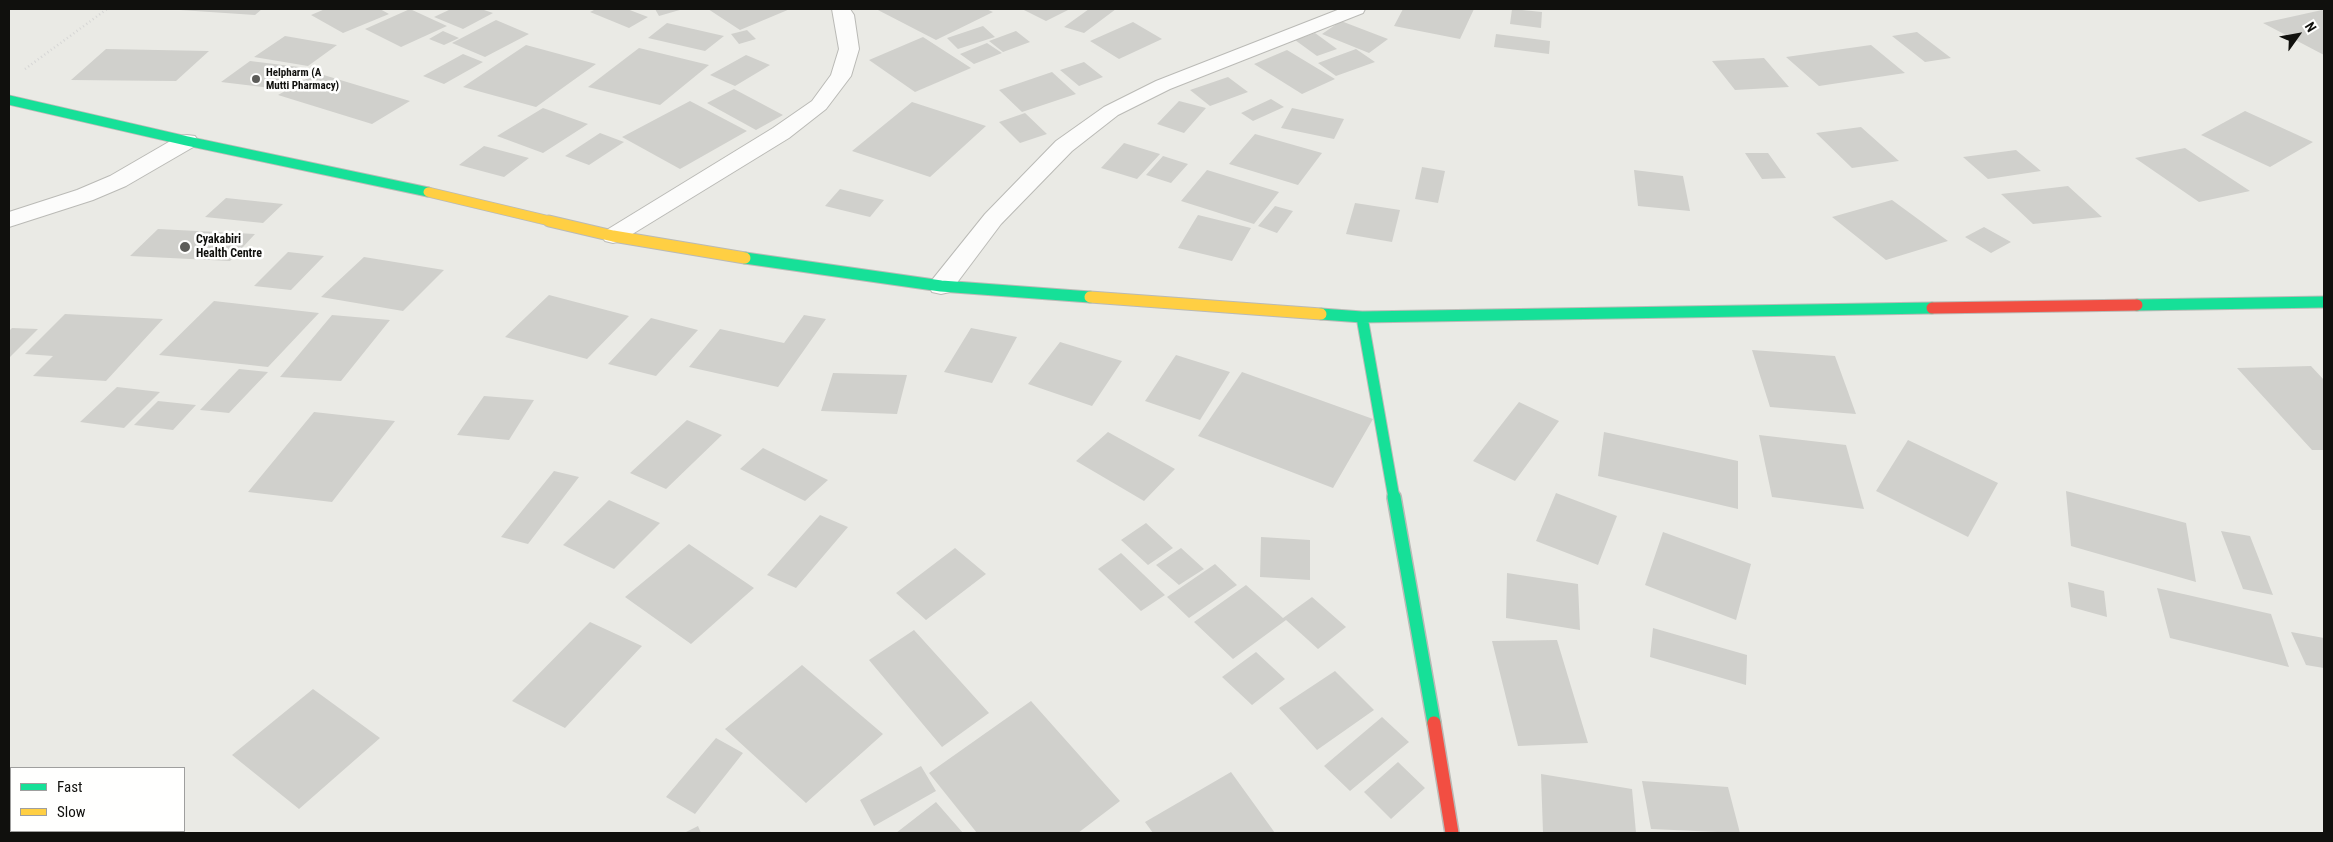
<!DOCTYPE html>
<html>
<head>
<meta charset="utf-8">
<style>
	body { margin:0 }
	#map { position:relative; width:2333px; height:842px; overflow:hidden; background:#eaeae5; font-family:"Roboto Condensed",sans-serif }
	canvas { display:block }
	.frame { position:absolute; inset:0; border:10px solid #10100d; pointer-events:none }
	.legend { position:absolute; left:10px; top:767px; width:175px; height:65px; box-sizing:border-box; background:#fffffe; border:1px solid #9f9f9e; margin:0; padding:6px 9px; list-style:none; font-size:15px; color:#10100d }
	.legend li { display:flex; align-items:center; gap:10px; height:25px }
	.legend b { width:25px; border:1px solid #9f9f9e }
	.north { position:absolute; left:2273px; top:10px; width:50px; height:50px; -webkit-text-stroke:4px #fffffe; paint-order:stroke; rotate:58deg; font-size:14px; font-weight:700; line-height:20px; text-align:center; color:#10100d }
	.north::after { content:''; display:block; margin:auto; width:18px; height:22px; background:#10100d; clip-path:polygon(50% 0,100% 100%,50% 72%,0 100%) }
</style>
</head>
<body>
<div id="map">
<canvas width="2333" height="842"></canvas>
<div class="frame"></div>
<ul class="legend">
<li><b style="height:6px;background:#16e098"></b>Fast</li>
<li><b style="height:6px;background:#ffcf43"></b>Slow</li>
</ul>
<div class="north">N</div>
</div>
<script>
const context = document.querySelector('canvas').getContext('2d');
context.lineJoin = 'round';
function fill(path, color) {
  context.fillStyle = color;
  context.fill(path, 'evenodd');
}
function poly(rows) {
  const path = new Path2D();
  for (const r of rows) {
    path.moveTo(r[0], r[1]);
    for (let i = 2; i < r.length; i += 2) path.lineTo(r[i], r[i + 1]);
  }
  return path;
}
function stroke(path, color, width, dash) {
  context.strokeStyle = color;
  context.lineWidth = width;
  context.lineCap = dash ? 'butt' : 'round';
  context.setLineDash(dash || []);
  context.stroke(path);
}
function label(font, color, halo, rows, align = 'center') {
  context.font = font + ' "Roboto Condensed",sans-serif';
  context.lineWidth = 5;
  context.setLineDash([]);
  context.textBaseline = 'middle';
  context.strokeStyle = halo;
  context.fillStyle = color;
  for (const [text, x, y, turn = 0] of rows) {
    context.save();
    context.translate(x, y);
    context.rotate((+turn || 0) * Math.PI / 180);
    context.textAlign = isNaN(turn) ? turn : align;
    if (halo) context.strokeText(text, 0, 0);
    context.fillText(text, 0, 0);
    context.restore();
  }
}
fill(poly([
	[165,9,262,9,255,15],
	[325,9,380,9,389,14,343,33,311,15],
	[410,9,447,26,401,47,365,29],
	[451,9,481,9,493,13,463,29,434,17],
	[596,9,627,9,648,17,629,28,590,12],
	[655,9,683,9,659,16],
	[708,9,790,9,740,30],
	[876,9,986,9,993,12,936,40],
	[1022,9,1070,9,1046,21],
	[1089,9,1116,9,1084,33,1064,27],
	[1403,9,1474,9,1460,39,1394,26],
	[1512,9,1542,12,1541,28,1510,24],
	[2322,10,2324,11,2324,55,2263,23],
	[496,20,529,34,485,57,452,43],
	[1341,21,1388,39,1369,53,1322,34],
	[1133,22,1162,39,1119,59,1090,41],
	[667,23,724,36,705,51,648,38],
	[983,26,995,37,958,49,947,38],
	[747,30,756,39,739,44,731,34],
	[443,31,459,38,444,45,429,39],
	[1016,31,1030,42,1003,52,989,41],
	[1917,32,1951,58,1925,62,1892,36],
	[1315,33,1337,49,1317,56,1295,40],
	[1496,34,1550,41,1549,54,1494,47],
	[285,36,337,45,308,66,254,57],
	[923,37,971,68,915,92,869,60],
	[987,43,1002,53,974,64,960,54],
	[526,45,596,64,536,107,463,87],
	[1871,45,1905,73,1819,86,1786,57],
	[639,48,709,65,660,105,588,87],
	[106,49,209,51,176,81,71,80],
	[1356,49,1375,62,1336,76,1318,63],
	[1287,50,1335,79,1302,94,1254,64],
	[463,54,483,62,444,84,423,76],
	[746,55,770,65,735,86,710,75],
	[1764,58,1789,87,1735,90,1712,61],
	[250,61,299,67,271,88,221,82],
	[1084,62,1103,77,1079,86,1060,70],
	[1052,72,1076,94,1022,112,999,90],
	[317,73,410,101,372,124,278,95],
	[1228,77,1248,92,1210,106,1190,90],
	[734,89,783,115,756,130,707,103],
	[1271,99,1284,107,1253,121,1241,113],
	[690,101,747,131,680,169,622,137],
	[1179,101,1206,108,1184,133,1157,124],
	[912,102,986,126,930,177,852,151],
	[543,108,588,124,543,153,497,136],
	[1292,108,1344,119,1334,139,1281,128],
	[2245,111,2313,142,2270,167,2201,135],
	[1025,113,1047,134,1020,143,999,122],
	[1861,127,1899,161,1852,168,1816,133],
	[600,133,624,142,589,165,565,156],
	[1255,134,1322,153,1298,185,1229,164],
	[1124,143,1160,154,1137,179,1101,168],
	[484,146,529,158,504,177,459,165],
	[2185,148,2250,191,2199,202,2135,158],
	[2016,150,2041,171,1988,179,1963,157],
	[1745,153,1768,153,1786,178,1762,179],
	[1163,156,1188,164,1171,183,1146,175],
	[1422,167,1445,171,1438,203,1415,199],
	[1207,170,1279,192,1254,224,1181,201],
	[1634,170,1683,176,1690,211,1638,206],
	[2068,186,2102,217,2033,224,2001,194],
	[840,189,884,200,870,217,825,206],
	[226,198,283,204,263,223,205,217],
	[1892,200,1948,241,1886,260,1832,217],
	[1355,203,1400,210,1392,242,1346,234],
	[1275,206,1293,211,1277,233,1258,226],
	[1198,215,1251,228,1232,261,1178,248],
	[1984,227,2011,242,1991,253,1965,237],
	[158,229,255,234,230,261,130,256],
	[288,252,324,256,291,290,254,286],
	[364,257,444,270,403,311,321,297],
	[549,295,629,316,587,359,505,337],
	[214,301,319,313,268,367,159,355],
	[65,314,163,319,106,381,33,376,53,356,25,354],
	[332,315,390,320,341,381,280,377],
	[804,315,826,319,778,387,689,367,720,329,784,343],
	[651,318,698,330,656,376,608,364],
	[12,328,38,329,9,358,9,331],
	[971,328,1017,337,992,383,944,372],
	[1060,342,1122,361,1092,406,1028,384],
	[1752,350,1835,356,1856,414,1770,407],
	[1176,355,1230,372,1200,420,1145,401],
	[2311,366,2324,380,2324,450,2312,450,2237,368],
	[239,369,268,372,229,413,200,410],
	[1242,372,1373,419,1333,488,1198,436],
	[833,373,907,375,897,414,821,411],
	[117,387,160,392,124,428,80,422],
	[484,396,534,400,509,440,457,435],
	[158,401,196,405,173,430,134,425],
	[1519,402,1559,421,1515,481,1473,461],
	[314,412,395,421,332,502,248,492],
	[687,420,722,435,666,489,630,473],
	[1108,432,1175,469,1144,501,1076,461],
	[1604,432,1738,461,1738,509,1598,476],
	[1759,435,1846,445,1864,509,1772,497],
	[1908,440,1998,483,1968,537,1876,491],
	[763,448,828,480,805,501,740,469],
	[554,471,579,477,528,544,501,537],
	[2066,491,2186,523,2196,582,2071,546],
	[1556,493,1617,516,1598,565,1536,541],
	[609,500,660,523,614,569,563,545],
	[820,515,848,527,796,588,767,575],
	[1146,523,1173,548,1148,565,1121,540],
	[2221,531,2250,536,2273,595,2243,589],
	[1663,532,1751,564,1736,620,1645,585],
	[1261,537,1310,540,1310,580,1260,577],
	[689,544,754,588,691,644,625,597],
	[955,548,986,574,926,620,896,593],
	[1181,548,1204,569,1179,585,1156,565],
	[1121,553,1165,595,1141,611,1098,569],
	[1215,564,1237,585,1189,618,1167,597],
	[1507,573,1578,584,1580,630,1506,618],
	[2068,582,2104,591,2107,617,2071,607],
	[1246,585,1283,618,1312,597,1346,627,1318,649,1286,620,1233,659,1194,622],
	[2157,588,2271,614,2289,667,2170,638],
	[590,622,642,646,565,728,512,701],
	[1653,628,1747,655,1746,685,1650,657],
	[914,630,989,713,942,747,869,660],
	[2291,632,2324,638,2324,668,2306,665],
	[1557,640,1588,743,1518,746,1492,641],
	[1256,652,1285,679,1252,705,1222,677],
	[802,665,883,734,806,803,725,729],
	[1335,671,1374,710,1317,750,1279,708],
	[313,689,380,738,299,809,232,755],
	[1031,701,1120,801,1078,833,977,833,929,773],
	[1382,717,1409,742,1350,791,1324,766],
	[716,738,743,753,695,814,666,797],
	[1398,762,1425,788,1391,819,1364,792],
	[921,766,936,791,874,826,860,800],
	[1231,772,1275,833,1153,833,1145,822],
	[1541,774,1632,789,1636,833,1543,833],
	[1642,781,1728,787,1740,833,1651,829],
	[936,802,963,833,896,833],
	[698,826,701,833,684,833]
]), '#d0d0cc');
const street = poly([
	[832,9,850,9,854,15,859,49,851,76,826,109,789,138,621,241,613,243,605,241,601,236,605,231,773,128,812,101,831,75,839,49,832,9],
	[1340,9,1365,9,1363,13,1170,89,1118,115,1072,151,1001,224,950,292,941,294,932,292,929,286,932,280,985,214,1056,141,1104,107,1156,81,1340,9],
	[187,135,195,136,198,141,195,146,126,186,93,200,9,227,9,212,77,190,110,176,179,136,187,135]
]);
const fastFar2 = poly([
	[9,100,187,141,428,192]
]);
const fastFar1 = poly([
	[745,258,941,286,1090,297],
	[2137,305,2324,302],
	[1321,314,1362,317,1932,308],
	[1362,317,1394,498]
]);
const fast = poly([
	[1394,497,1434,723]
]);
const slowFar1 = poly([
	[428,192,554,222]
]);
const slow = poly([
	[549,221,613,236,745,258],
	[1090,297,1321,314]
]);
const jamFar1 = poly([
	[1932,308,2137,305]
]);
const jam = poly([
	[1434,723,1452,833]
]);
stroke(street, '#babab6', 2);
stroke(fastFar2, '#babab6', 11);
stroke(fastFar1, '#babab6', 13);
stroke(fast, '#babab6', 16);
stroke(slowFar1, '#babab6', 11);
stroke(slow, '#babab6', 13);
stroke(jamFar1, '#babab6', 13);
stroke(jam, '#babab6', 16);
stroke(poly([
	[25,69,107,9]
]), '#d6d6d5', 2.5, [1, 3]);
fill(street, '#fcfcfb');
stroke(fastFar2, '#16e098', 9);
stroke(fastFar1, '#16e098', 11);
stroke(fast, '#16e098', 13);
stroke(slowFar1, '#ffcf43', 9);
stroke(slow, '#ffcf43', 11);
stroke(jamFar1, '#f24e42', 11);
stroke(jam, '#f24e42', 13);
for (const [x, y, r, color] of [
	[256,79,5,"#5c5c59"],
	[185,247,6,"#5c5c59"]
]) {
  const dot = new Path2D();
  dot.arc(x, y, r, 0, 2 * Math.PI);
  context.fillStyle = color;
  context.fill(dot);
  stroke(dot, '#fffffe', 2);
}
label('bold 11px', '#10100d', '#fffffe', [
	["Helpharm (A",266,73],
	["Mutti Pharmacy)",266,86]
], 'left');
label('bold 12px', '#10100d', '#fffffe', [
	["Cyakabiri",196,240],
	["Health Centre",196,254]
], 'left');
</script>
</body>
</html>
